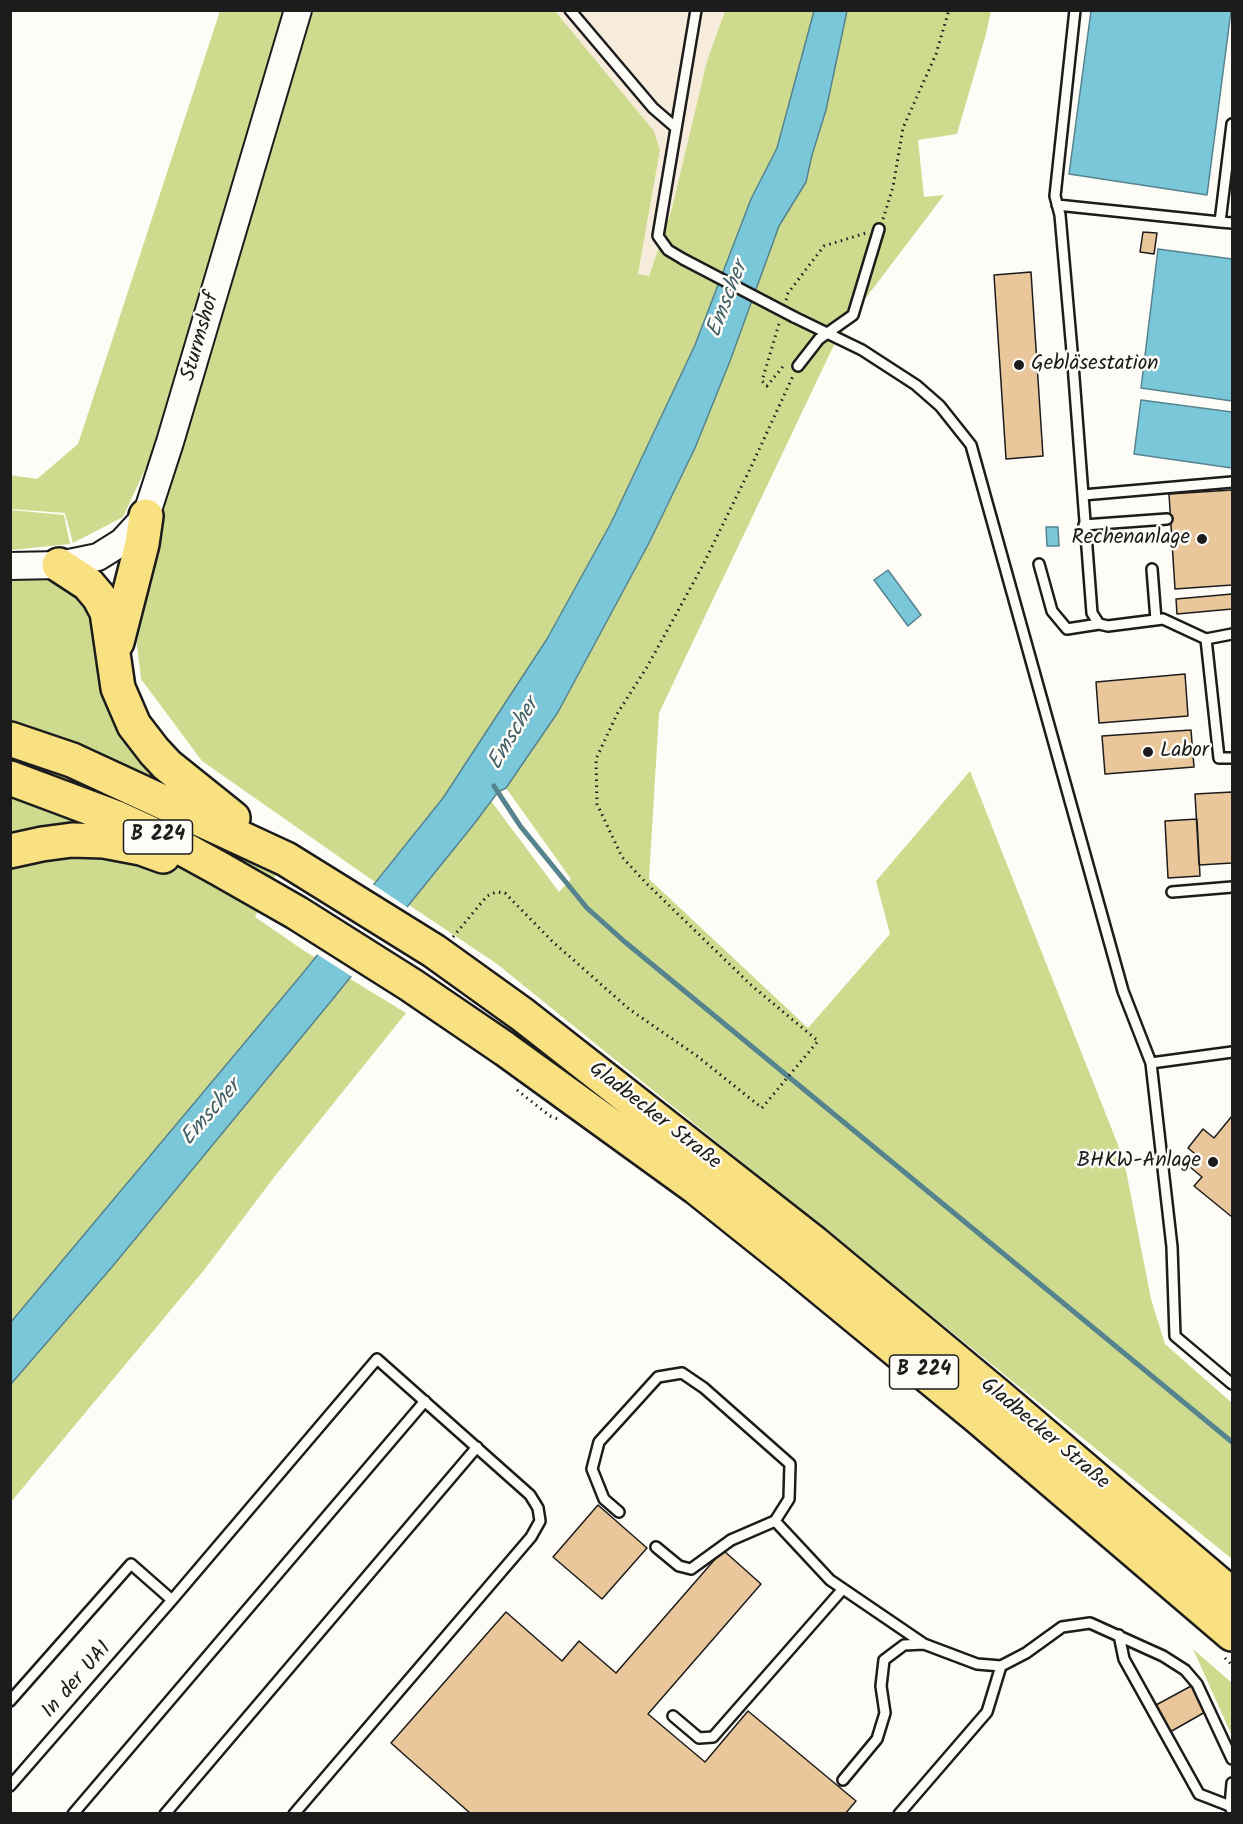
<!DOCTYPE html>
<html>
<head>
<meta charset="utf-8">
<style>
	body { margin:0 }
	#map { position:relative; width:1243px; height:1824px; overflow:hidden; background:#fdfcf7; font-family:Kalam,sans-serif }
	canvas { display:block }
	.frame { position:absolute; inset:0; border:12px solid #1c1c1c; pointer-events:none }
</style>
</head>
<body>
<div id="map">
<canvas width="1243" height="1824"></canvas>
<div class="frame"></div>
</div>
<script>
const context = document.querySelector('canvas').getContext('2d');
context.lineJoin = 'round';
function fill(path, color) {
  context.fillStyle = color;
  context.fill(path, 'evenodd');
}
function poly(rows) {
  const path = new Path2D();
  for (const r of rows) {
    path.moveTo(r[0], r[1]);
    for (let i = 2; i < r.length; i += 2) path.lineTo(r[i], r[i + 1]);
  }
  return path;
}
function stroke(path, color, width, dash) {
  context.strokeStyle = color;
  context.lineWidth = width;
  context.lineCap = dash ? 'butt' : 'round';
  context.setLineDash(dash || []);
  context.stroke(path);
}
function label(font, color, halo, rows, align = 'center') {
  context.font = font + ' Kalam,sans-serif';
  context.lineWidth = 5;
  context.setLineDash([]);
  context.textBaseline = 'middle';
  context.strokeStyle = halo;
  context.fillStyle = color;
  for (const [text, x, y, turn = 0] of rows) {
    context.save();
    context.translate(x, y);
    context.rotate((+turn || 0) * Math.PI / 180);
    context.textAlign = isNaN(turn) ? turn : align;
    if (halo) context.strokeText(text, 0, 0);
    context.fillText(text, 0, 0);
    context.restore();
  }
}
fill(poly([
	[555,11,725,11,707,61,671,212,649,276,638,274,660,150,654,131]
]), '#f7ecdb');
fill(poly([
	[220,11,288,11,149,461,123,517,73,543,65,513,11,509,10,475,37,479,78,444],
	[313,11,555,11,654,131,660,150,638,274,649,276,671,212,707,61,725,11,814,11,777,148,751,199,695,345,611,523,547,639,443,798,375,882,202,761,141,679,133,612],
	[847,11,991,11,986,34,957,134,918,140,924,197,944,195,859,307,833,347,659,713,649,879,808,1028,890,934,876,881,970,771,1124,1160,1151,1299,1165,1344,1232,1403,1232,1559,497,964,409,905,491,801,559,892,571,879,506,788,558,712,649,543,695,448,779,225,806,181,812,155,826,110],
	[11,510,64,515,70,544,11,550],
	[11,576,60,577,90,613,107,680,282,862,255,917,306,952,406,1013,275,1176,204,1270,11,1502],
	[1193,1649,1232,1683,1232,1736]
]), '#cedb8e');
const water = poly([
	[814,11,847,11,826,110,812,155,806,182,779,226,730,361,695,448,649,543,558,712,506,788,498,792,474,824,332,1000,112,1267,11,1384,11,1322,303,973,443,798,547,639,611,523,695,345,751,199,777,148,814,11],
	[1091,11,1231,11,1207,195,1069,174,1091,11],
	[1158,249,1232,259,1232,401,1141,388,1158,249],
	[1141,400,1232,412,1232,468,1134,454,1141,400],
	[1046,527,1058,527,1059,546,1047,546,1046,527],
	[888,570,921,615,908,626,874,580,888,570]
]);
fill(water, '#7bc7da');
stroke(water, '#55838e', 1.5);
fill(poly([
	[371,883,410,909,354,978,315,953]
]), '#fdfcf7');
stroke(poly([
	[494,786,521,827,587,908,625,942,1232,1442]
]), '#55838e', 5);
const building = poly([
	[1143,232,1157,233,1154,254,1140,252,1143,232],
	[1031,272,1043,456,1006,459,994,275,1031,272],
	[1232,490,1232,585,1175,589,1169,494,1232,490],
	[1232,594,1232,609,1177,614,1176,599,1232,594],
	[1185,674,1188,716,1099,723,1096,682,1185,674],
	[1191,730,1194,767,1105,774,1102,736,1191,730],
	[1232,792,1232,863,1199,865,1195,794,1232,792],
	[1197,819,1200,876,1168,878,1165,821,1197,819],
	[1232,1116,1232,1217,1194,1186,1202,1177,1190,1167,1199,1157,1188,1148,1203,1129,1214,1138,1232,1116],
	[598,1505,647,1548,602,1599,553,1557,598,1505],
	[723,1550,761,1584,648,1714,705,1762,748,1711,856,1801,845,1814,471,1814,391,1743,506,1612,562,1661,579,1641,616,1673,723,1550],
	[1193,1685,1207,1711,1170,1732,1156,1705,1193,1685]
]);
fill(building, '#e9c79b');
stroke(building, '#1c1c1c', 1.5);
const lane = poly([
	[570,10,653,108,675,127],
	[1075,10,1055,196,1060,215,1072,351,1092,613,1099,624,1108,626,1163,619,1206,639,1219,758,1232,758],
	[1232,124,1220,222,1232,223],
	[1057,205,1220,222],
	[683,259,668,250,658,236,696,10],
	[794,317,862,350,916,385,940,406,971,445,1123,991,1151,1063,1232,1052],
	[798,366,819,339,853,315,879,229],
	[1083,495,1232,482],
	[1084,525,1167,519],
	[1039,564,1052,611,1067,629,1099,624],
	[1152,569,1156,620],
	[1206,639,1232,634],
	[1172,892,1232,887],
	[1151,1063,1172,1247,1175,1336,1232,1384],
	[619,1512,604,1499,592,1469,599,1442,658,1377,682,1373,704,1388,790,1464,789,1499,775,1521,830,1580,924,1644,977,1664,1001,1666],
	[656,1547,679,1566,691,1569,731,1540,775,1521],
	[1119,1635,1124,1659,1199,1794,1230,1806],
	[10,1701,131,1564,172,1600],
	[673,1716,699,1738,713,1737,842,1590],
	[843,1780,877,1739,885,1713,881,1686,884,1660,904,1645,924,1644],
	[10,1786,172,1600,377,1359,530,1495,538,1508,540,1521,531,1537,294,1814],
	[1231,1809,1230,1806,1232,1783],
	[73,1814,425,1401],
	[165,1814,477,1447],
	[899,1814,987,1712,1001,1666,1026,1653,1062,1627,1090,1623,1163,1656,1185,1670,1197,1684,1232,1759]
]);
const secondary = poly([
	[10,566,59,565,98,557,122,542,146,516,170,442,298,10]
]);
const highway = poly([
	[59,565,88,584,99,597,107,612,118,688,134,725,154,751,167,765,233,818],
	[117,642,142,544,146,516],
	[10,739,72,760,286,859,434,951,523,1015,814,1243,997,1395,1232,1595],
	[10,778,117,818,180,847,220,869,297,913,411,985,505,1049,697,1188,792,1264,978,1417,1232,1634],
	[10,851,42,844,72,840,104,841,141,848,163,856]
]);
stroke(lane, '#1c1c1c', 14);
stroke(secondary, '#1c1c1c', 30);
stroke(highway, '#1c1c1c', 38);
stroke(poly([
	[883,219,893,187,903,128,936,54,949,10],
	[786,300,788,293,824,246,866,233],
	[779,324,762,381,767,386,785,364],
	[453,937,487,896,496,892,505,893,552,941,629,1009,697,1056,762,1108,818,1041,751,985,646,883,622,857,597,804,596,759,617,714,647,667,702,567,751,467,793,376],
	[517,1090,550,1116,558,1119],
	[1225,1658,1232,1665]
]), '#1c1c1c', 3, [1.5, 4.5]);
stroke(lane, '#fdfcf7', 9);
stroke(secondary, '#fdfcf7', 26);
stroke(highway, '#f9e181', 33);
const laneBridge = poly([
	[683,259,794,317]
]);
stroke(laneBridge, '#1c1c1c', 14, []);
stroke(laneBridge, '#fdfcf7', 9);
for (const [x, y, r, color] of [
	[1019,365,6,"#1c1c1c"],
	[1202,539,6,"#1c1c1c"],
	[1148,752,6,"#1c1c1c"],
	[1213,1162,6,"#1c1c1c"]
]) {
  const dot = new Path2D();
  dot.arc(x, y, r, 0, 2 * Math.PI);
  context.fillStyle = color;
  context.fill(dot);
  stroke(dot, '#fdfcf7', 2);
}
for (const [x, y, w] of [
	[158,837,69],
	[924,1372,69]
]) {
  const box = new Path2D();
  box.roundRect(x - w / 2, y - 17, w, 34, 4.5);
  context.fillStyle = '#fdfcf7';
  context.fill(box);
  stroke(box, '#1c1c1c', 1.5);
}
label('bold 20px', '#1c1c1c', null, [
	["B 224",158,837],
	["B 224",924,1372]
]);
label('21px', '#1c1c1c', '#fdfcf7', [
	["Sturmshof",202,337,-74],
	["Gladbecker Straße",654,1117,38],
	["Gladbecker Straße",1044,1435,40],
	["In der UA1",78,1681,-49]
]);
label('21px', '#1c1c1c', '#fdfcf7', [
	["Gebläsestation",1031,365],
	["Rechenanlage",1190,539,"right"],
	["Labor",1160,752],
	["BHKW-Anlage",1201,1162,"right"]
], 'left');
label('italic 22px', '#426068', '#fdfcf7', [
	["Emscher",729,300,-69],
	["Emscher",515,735,-59],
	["Emscher",212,1114,-49]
]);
</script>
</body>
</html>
